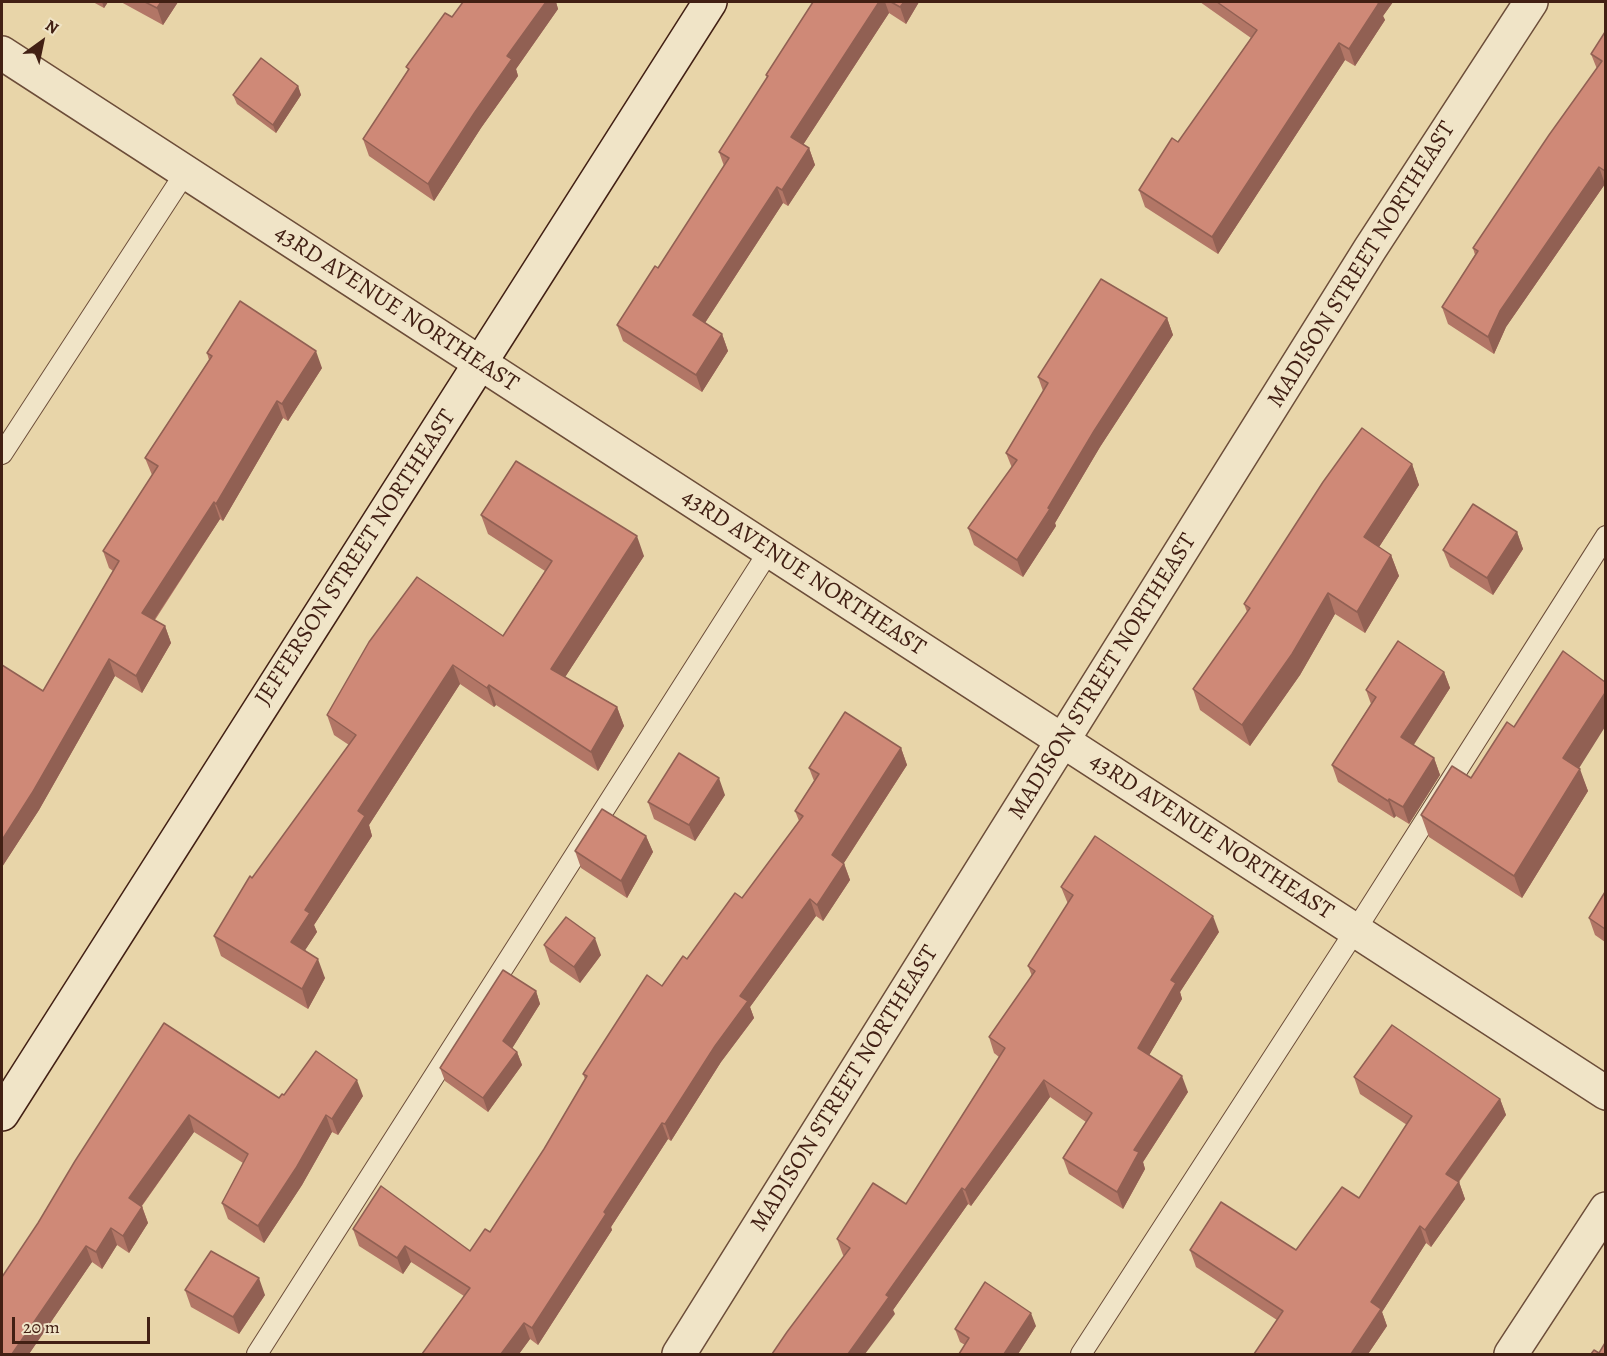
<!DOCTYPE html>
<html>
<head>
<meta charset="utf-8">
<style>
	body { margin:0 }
	#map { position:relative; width:1607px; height:1356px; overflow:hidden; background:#e8d5a9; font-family:Alegreya,serif }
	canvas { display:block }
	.frame { position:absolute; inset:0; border:3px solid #422014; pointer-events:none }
	.north { position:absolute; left:12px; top:12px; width:60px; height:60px; -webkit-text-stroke:4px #f0e4c7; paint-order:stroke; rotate:33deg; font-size:16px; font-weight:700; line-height:24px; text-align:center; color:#422014 }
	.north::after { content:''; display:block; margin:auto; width:21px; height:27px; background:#422014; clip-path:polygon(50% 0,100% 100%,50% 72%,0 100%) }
	.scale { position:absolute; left:12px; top:1317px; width:138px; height:27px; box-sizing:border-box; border:3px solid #422014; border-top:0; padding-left:8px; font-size:18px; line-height:21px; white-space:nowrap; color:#422014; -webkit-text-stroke:4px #f0e4c7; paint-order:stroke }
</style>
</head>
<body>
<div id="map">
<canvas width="1607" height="1356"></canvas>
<div class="frame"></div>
<div class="north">N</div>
<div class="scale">20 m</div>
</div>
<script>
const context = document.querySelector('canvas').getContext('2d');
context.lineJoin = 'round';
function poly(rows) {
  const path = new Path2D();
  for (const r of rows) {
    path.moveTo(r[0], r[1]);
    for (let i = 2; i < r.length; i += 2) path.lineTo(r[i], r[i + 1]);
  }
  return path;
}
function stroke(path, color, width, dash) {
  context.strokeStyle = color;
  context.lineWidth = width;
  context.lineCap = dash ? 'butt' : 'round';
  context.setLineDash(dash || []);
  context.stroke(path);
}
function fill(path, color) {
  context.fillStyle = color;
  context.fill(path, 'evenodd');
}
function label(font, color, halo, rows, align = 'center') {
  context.font = font + ' Alegreya,serif';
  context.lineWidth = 5;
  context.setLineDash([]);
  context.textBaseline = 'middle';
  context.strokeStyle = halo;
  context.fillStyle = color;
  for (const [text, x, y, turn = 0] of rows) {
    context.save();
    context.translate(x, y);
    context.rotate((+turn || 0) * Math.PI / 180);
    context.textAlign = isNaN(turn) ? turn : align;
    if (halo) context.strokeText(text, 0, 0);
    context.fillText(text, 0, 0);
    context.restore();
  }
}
const lane = poly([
	[2,454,185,173],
	[257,1354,769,551],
	[1081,1354,1355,931,1606,536]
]);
const street = poly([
	[2,53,1606,1093],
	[679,1354,1370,249,1531,2],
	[1511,1354,1606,1209]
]);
const secondary = poly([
	[2,1114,710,2]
]);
stroke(lane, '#6c4d39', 22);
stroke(street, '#6c4d39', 36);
stroke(secondary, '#422014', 36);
stroke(lane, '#f0e4c7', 20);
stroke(street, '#f0e4c7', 33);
stroke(secondary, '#f0e4c7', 33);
fill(poly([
	[93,2,108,2,104,8],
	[121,2,178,2,163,25],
	[463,2,556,2,558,9,516,69,518,76,481,128,434,201,369,156,363,139,408,70,406,67,452,17],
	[813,2,919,2,906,24,889,13,803,145,809,148,815,165,788,206,783,203,705,323,722,334,728,351,702,392,623,341,617,325,658,268,724,166,719,152,767,78,766,75],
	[1200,2,1393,2,1383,16,1385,20,1355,66,1345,60,1218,254,1145,207,1139,190,1178,142,1251,38],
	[1605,32,1605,184,1506,327,1494,354,1448,324,1442,307,1475,255,1473,248,1597,69,1591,54],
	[298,86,301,95,276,133,237,104,233,95],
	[1167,318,1173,335,1100,447,1055,523,1056,526,1023,577,974,545,968,528,1012,468,1006,453,1043,391,1038,377],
	[207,353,322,368,288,421,283,418,223,521,220,519,155,620,165,626,171,643,142,693,115,676,39,810,2,867,2,665,43,691,113,571,109,568,103,551,152,475,145,458,209,360],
	[1412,464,1419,485,1379,547,1391,555,1399,576,1365,633,1335,614,1300,675,1250,746,1200,710,1193,689,1247,612,1244,604],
	[481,515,644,556,565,677,617,707,624,726,598,771,496,705,494,707,460,684,369,825,372,836,314,925,317,932,305,950,325,978,308,1009,221,956,214,936,252,878,349,745,334,735,327,715,503,636,545,571,488,534],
	[1517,532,1523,549,1493,595,1450,567,1443,550],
	[1444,672,1450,688,1413,745,1434,758,1440,775,1409,824,1396,816,1394,818,1338,782,1332,765,1371,704,1366,690],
	[901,748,907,765,844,863,850,880,823,921,816,916,750,1007,754,1018,721,1062,671,1141,668,1139,611,1227,612,1230,538,1345,530,1339,519,1354,422,1354,464,1296,411,1262,403,1274,359,1246,353,1229,470,1251,490,1232,544,1149,585,1079,583,1074,742,898,799,821,795,811,814,781,809,768],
	[1579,769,1588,791,1522,898,1429,837,1421,815,1471,778],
	[725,795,695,841,654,819,648,802],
	[646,836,653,852,627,898,581,868,575,851],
	[1061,887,1219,932,1180,992,1182,999,1149,1055,1188,1092,1143,1162,1145,1169,1123,1209,1069,1174,1063,1158,1086,1122,1050,1097,971,1206,968,1204,893,1310,895,1314,843,1255,837,1239,906,1204,999,1057,994,1053,989,1037,1032,976,1028,966,1068,904],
	[1605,892,1605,942,1595,935,1589,918],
	[544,945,601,955,580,983,550,962],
	[536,991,540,1004,512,1048,517,1052,522,1065,488,1112,445,1081,440,1068],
	[164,1023,279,1098,284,1095,363,1096,338,1135,332,1132,302,1185,264,1243,228,1219,222,1203,243,1163,194,1132,142,1206,148,1223,129,1253,117,1245,102,1269,92,1262,29,1354,2,1354,38,1223],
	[1354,1077,1500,1099,1506,1115,1459,1182,1465,1199,1431,1247,1426,1243,1382,1312,1387,1326,1368,1354,1254,1354,1277,1320,1196,1267,1190,1250,1296,1250,1359,1198,1407,1125,1360,1094],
	[185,1290,265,1295,239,1334,191,1307],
	[1036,1326,1018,1354,959,1354,965,1345,960,1342,955,1329]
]), '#b27666');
fill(poly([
	[102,2,108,2,104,8],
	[161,2,178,2,163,25,157,8],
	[546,2,556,2,558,9,516,69,518,76,481,128,434,201,428,184,507,56],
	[879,2,885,2,889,13,797,154,791,137],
	[904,2,919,2,906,24,900,7],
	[1376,2,1393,2,1383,16,1385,20,1355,66,1349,49],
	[1339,43,1345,60,1218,254,1212,237],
	[298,86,301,95,276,133,273,125],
	[809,148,815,165,788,206,782,190],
	[1599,167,1605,184,1506,327,1494,354,1488,337,1500,311],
	[777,187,783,203,699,332,693,315],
	[1167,318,1173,335,1100,447,1055,523,1056,526,1023,577,1017,560,1094,431],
	[722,334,728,351,702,392,696,375],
	[316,351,322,368,288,421,282,404],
	[277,401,283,418,223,521,216,504],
	[1412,464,1419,485,1372,558,1364,537],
	[214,502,220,519,148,629,142,613],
	[1517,532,1523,549,1493,595,1487,578],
	[637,536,644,556,558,688,551,669],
	[1391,555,1399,576,1365,633,1357,612],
	[1328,593,1335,614,1300,675,1250,746,1242,725],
	[165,626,171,643,142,693,136,676],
	[109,659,115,676,39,810,2,867,2,840],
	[453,665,460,684,369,825,372,836,314,925,317,932,298,961,291,942,305,910,358,811],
	[1444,672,1450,688,1408,754,1401,737],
	[489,685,496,705,494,707,487,688],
	[1605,693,1605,727,1571,781,1563,758],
	[617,707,624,726,598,771,591,752],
	[901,748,907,765,838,872,832,855],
	[1434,758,1440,775,1409,824,1403,807],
	[1580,769,1588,791,1522,898,1514,876],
	[719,778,725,795,695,841,689,825],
	[1389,799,1396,816,1394,818,1388,801],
	[646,836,653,852,627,898,621,881],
	[844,864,850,880,823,921,817,905],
	[810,899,816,916,750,1007,754,1018,721,1062,671,1141,665,1124,740,996],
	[1213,916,1219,932,1180,992,1182,999,1144,1064,1138,1048,1171,980],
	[595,938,601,955,580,983,574,967],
	[318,959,325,978,308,1009,302,989],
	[536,991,540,1004,508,1055,503,1041],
	[517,1052,522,1065,488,1112,483,1098],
	[1182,1076,1188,1092,1143,1162,1145,1169,1123,1209,1117,1192,1134,1150],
	[357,1080,363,1096,338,1135,332,1119],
	[1044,1080,1050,1097,971,1206,965,1190],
	[1500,1099,1506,1115,1452,1191,1446,1174],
	[189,1115,194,1132,135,1215,129,1198],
	[326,1115,332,1132,302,1185,264,1243,258,1226],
	[662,1123,668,1139,611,1227,612,1230,538,1345,532,1328,604,1212],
	[1459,1182,1465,1199,1431,1247,1425,1230],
	[962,1188,968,1204,893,1310,895,1314,865,1354,848,1354,886,1295],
	[142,1207,148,1223,129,1253,123,1236],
	[1420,1226,1426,1243,1382,1312,1387,1326,1368,1354,1351,1354,1371,1302],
	[111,1228,117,1245,102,1269,96,1252],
	[86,1246,92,1262,29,1354,12,1354],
	[405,1246,411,1262,403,1274,397,1258],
	[259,1278,265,1295,239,1334,233,1317],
	[1031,1313,1036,1326,1018,1354,1004,1354],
	[524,1323,530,1339,519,1354,501,1354]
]), '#916053');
const building = poly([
	[145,2,161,2,157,8,145,2],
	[463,2,546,2,507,56,512,59,475,112,428,184,363,139,409,69,406,67,445,13,452,17,463,2],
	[813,2,879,2,791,137,809,148,782,190,777,187,693,315,722,334,696,375,617,325,655,266,658,268,729,158,719,152,768,76,766,75,813,2],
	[891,2,904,2,900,7,891,2],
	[1217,2,1376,2,1379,3,1349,49,1339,43,1212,237,1139,190,1172,138,1178,142,1257,30,1217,2],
	[1605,32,1605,171,1599,167,1500,311,1488,337,1442,307,1478,251,1473,248,1549,135,1602,61,1591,54,1605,32],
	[261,58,298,86,273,125,233,95,261,58],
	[1101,279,1167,318,1094,431,1048,508,1050,509,1017,560,968,528,1017,460,1006,453,1048,383,1038,377,1101,279],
	[240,301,316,351,282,404,277,401,216,504,214,502,142,613,165,626,136,676,109,659,32,793,2,840,2,665,43,691,119,561,103,551,158,466,145,458,212,356,207,353,240,301],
	[1362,428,1412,464,1364,537,1391,555,1357,612,1328,593,1292,654,1242,725,1193,689,1250,608,1244,604,1323,482,1362,428],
	[516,461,637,536,551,669,617,707,591,752,489,685,487,688,453,665,358,811,365,816,305,910,310,913,291,942,318,959,302,989,214,936,250,876,252,878,356,735,327,715,369,642,417,577,503,636,552,561,481,515,516,461],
	[1473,504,1517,532,1487,578,1443,550,1473,504],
	[1398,641,1444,672,1401,737,1434,758,1403,807,1389,799,1388,801,1332,765,1376,697,1366,690,1398,641],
	[1563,651,1605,682,1605,693,1563,758,1580,769,1514,876,1421,815,1452,766,1471,778,1507,722,1514,727,1563,651],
	[845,712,901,748,832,855,844,864,817,905,810,899,740,996,748,1001,715,1046,665,1124,662,1123,604,1212,606,1214,532,1328,524,1323,501,1354,422,1354,470,1288,405,1246,397,1258,353,1229,381,1186,470,1251,485,1229,490,1232,544,1149,587,1076,583,1074,647,975,662,986,683,956,687,959,735,893,742,898,803,816,795,811,819,774,809,768,845,712],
	[679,753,719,778,689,825,648,802,679,753],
	[602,809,646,836,621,881,575,851,602,809],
	[1095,836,1213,916,1171,980,1176,983,1138,1048,1182,1076,1134,1150,1139,1152,1117,1192,1063,1158,1092,1113,1044,1080,965,1190,962,1188,886,1295,889,1297,848,1354,772,1354,787,1332,850,1248,837,1239,873,1183,906,1204,1005,1048,989,1037,1035,971,1028,966,1073,895,1061,887,1095,836],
	[1605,892,1605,929,1589,918,1605,892],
	[566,917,595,938,574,967,544,945,566,917],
	[503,970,536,991,503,1041,517,1052,483,1098,440,1068,503,970],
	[164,1023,279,1098,282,1094,284,1095,316,1051,357,1080,332,1119,326,1115,296,1168,258,1226,222,1203,248,1154,189,1115,129,1198,142,1207,123,1236,111,1228,96,1252,86,1246,12,1354,2,1354,2,1277,38,1223,75,1161,164,1023],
	[1392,1025,1500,1099,1446,1174,1459,1182,1425,1230,1420,1226,1371,1302,1381,1309,1351,1354,1254,1354,1283,1311,1190,1250,1221,1202,1296,1250,1342,1187,1359,1198,1412,1116,1354,1077,1392,1025],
	[211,1251,259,1278,233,1317,185,1290,211,1251],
	[985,1282,1031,1313,1004,1354,959,1354,969,1338,955,1329,985,1282],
	[1605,1343,1605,1354,1591,1354,1594,1350,1599,1353,1605,1343]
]);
fill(building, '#cf8977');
stroke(building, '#916053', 1.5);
label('24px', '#422014', '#f0e4c7', [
	["MADISON STREET NORTHEAST",1362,265,-58],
	["43RD AVENUE NORTHEAST",396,309,33],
	["JEFFERSON STREET NORTHEAST",356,558,-57],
	["43RD AVENUE NORTHEAST",803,573,33],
	["MADISON STREET NORTHEAST",1103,677,-58],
	["43RD AVENUE NORTHEAST",1211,837,33],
	["MADISON STREET NORTHEAST",845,1089,-58]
]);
</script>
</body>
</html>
